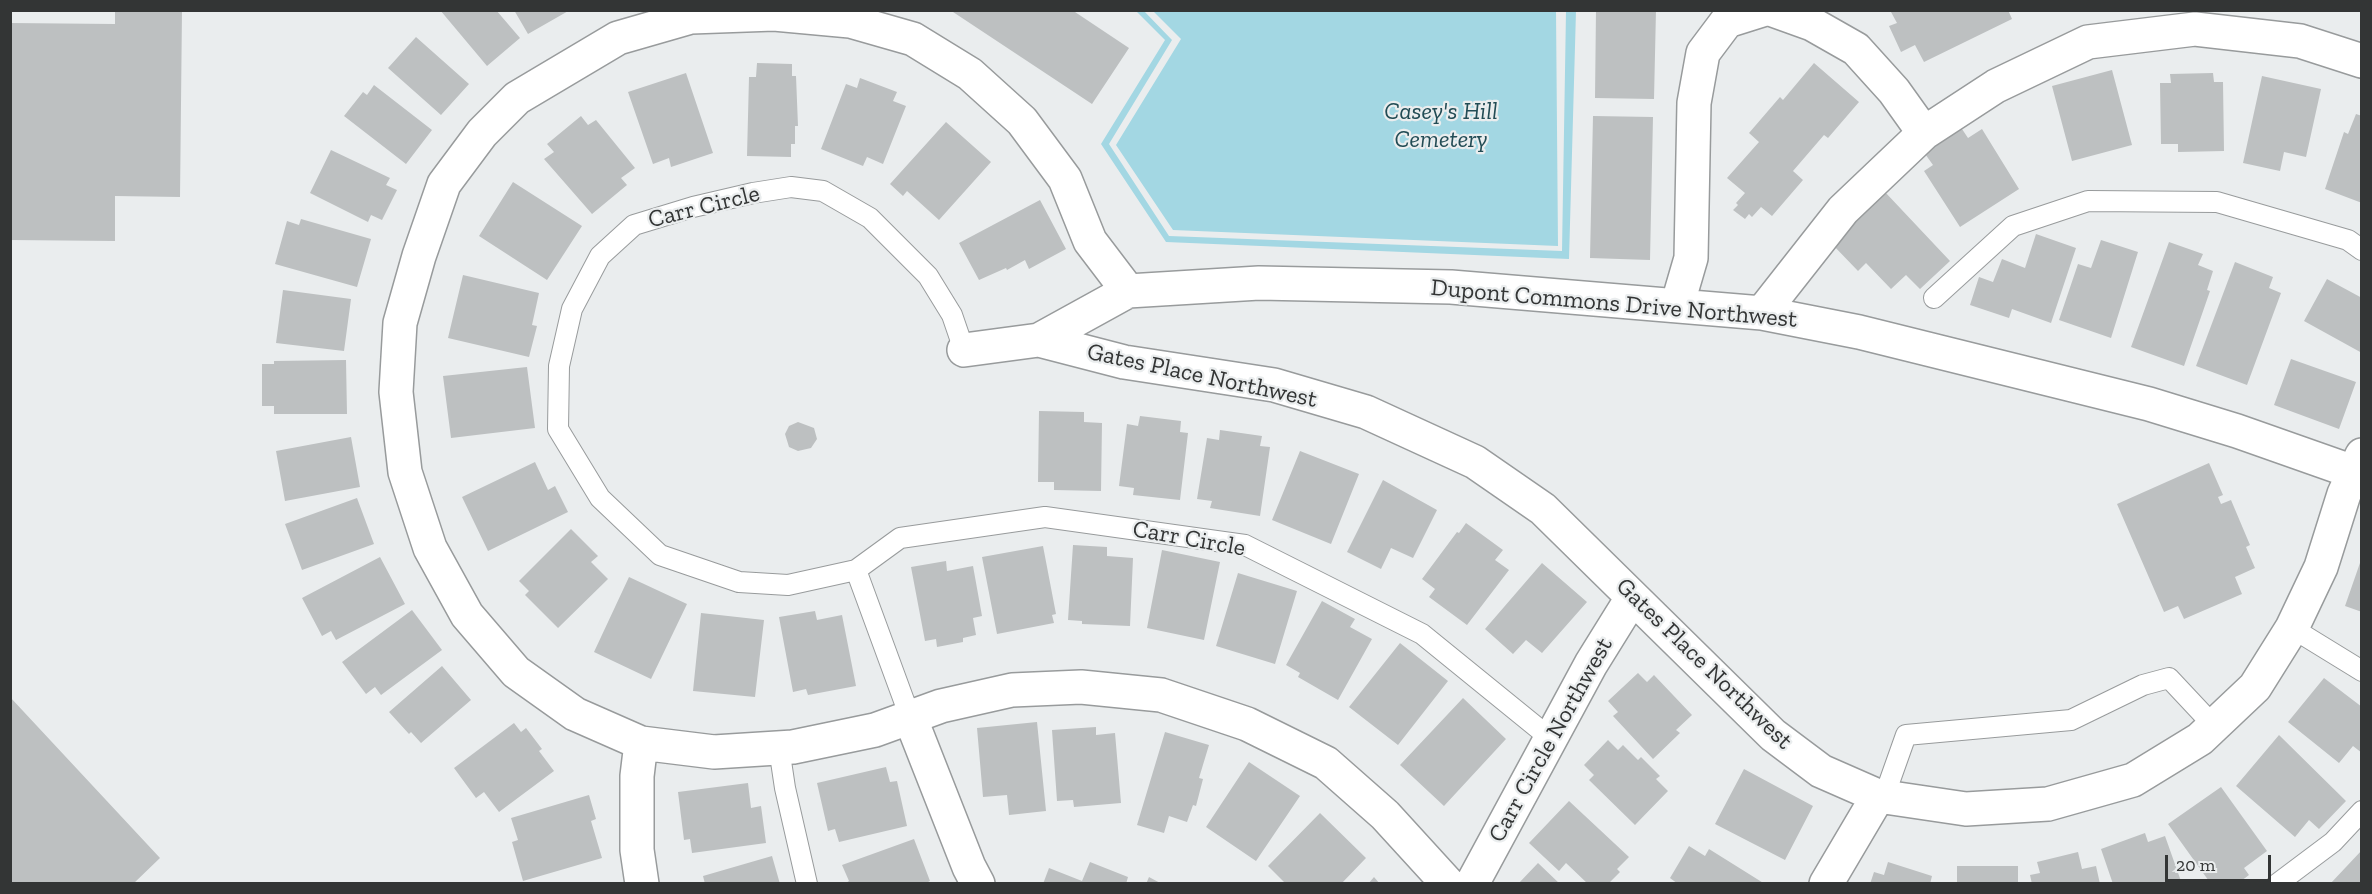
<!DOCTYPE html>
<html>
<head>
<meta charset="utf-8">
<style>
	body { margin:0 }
	#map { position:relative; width:2372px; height:894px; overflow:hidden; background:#eaedee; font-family:"Zilla Slab",serif }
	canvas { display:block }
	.frame { position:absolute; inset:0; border:12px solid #333535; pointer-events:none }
	.scale { position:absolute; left:2165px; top:855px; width:106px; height:27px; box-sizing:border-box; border:3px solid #333535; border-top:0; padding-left:8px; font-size:18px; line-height:21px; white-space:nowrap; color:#333535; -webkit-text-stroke:4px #eaedee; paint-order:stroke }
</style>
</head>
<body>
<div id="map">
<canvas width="2372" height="894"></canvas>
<div class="frame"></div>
<div class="scale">20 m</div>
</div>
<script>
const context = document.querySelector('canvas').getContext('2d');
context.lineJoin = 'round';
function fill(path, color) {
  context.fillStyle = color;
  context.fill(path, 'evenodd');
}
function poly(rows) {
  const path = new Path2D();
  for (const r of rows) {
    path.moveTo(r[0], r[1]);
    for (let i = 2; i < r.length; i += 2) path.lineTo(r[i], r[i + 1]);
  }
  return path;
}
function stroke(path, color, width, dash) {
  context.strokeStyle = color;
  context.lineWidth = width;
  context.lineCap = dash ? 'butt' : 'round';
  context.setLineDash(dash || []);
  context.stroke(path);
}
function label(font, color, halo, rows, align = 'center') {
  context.font = font + ' "Zilla Slab",serif';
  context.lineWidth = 4.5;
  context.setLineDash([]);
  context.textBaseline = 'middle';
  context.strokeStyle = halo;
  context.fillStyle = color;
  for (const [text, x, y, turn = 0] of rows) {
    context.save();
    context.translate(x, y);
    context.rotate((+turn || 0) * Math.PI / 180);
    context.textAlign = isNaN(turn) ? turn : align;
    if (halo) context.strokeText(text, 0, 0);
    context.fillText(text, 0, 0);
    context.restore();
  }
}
fill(poly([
	[1136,11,1144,11,1172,40,1109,144,1169,236,1562,251,1566,11,1576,11,1569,259,1166,242,1101,144,1165,40],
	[1153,11,1556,11,1558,246,1173,230,1116,145,1181,39]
]), '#a3d7e3');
fill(poly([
	[115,10,182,10,180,197,115,196,115,241,10,240,10,23,115,24],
	[440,10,496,10,520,38,487,66],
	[514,10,570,10,528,34],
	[950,10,1072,10,1129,48,1092,104],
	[1596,10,1656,10,1654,99,1595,98],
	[1895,10,2008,10,2012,19,1924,62,1915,45,1901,52,1889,26,1897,23,1891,12],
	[416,37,469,84,441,115,388,68],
	[757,63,792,64,792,76,796,76,798,126,795,126,795,144,791,144,791,157,747,156,749,77,756,77],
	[1814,63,1859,102,1828,138,1824,135,1793,171,1803,180,1772,216,1761,207,1752,217,1749,214,1745,219,1733,210,1738,205,1736,203,1745,193,1727,178,1759,142,1749,133,1780,97,1783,100],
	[2112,70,2132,145,2072,161,2052,86],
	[686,73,713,153,671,167,669,158,653,164,628,92],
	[2213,73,2214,82,2223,82,2224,151,2178,152,2178,144,2161,144,2160,83,2171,83,2170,74],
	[2262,76,2321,89,2306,157,2284,152,2280,171,2243,163],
	[860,78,897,92,893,101,906,106,883,164,867,157,863,166,821,149,846,84,857,88],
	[374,85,432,130,406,164,344,116,363,92,367,95],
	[2356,114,2362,116,2362,203,2325,189,2344,132,2348,134],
	[581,116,588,125,596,120,635,168,621,178,627,185,592,214,544,159,554,152,547,144],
	[1593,116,1653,117,1650,260,1590,258],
	[946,122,991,162,939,220,907,191,903,196,890,184],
	[1960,126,1968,138,1982,129,2019,189,1960,227,1924,171,1933,165,1923,151],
	[331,150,390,178,386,185,397,190,382,220,371,215,368,222,310,193],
	[513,182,582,226,547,280,479,236],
	[1885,192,1950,261,1920,289,1906,275,1891,289,1866,263,1858,271,1831,243],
	[1040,200,1066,249,1029,269,1025,260,1007,270,1006,268,979,280,959,243],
	[301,219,371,239,357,287,275,264,287,221,299,225],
	[2036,234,2076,248,2051,323,2012,309,2009,318,1970,305,1979,277,1993,282,2002,259,2025,268],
	[2101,240,2138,252,2111,338,2059,320,2078,264,2091,268],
	[2169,242,2203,254,2198,265,2213,271,2207,290,2210,291,2184,366,2131,347],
	[2235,262,2273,277,2269,288,2281,293,2247,385,2196,366],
	[463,275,539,293,532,325,537,326,529,357,448,338],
	[2327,279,2362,298,2362,353,2304,321],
	[283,290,351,299,344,351,276,343],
	[2291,359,2356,382,2339,429,2274,405],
	[346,360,347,414,274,414,274,406,262,406,262,364,274,364,274,361],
	[527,367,535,428,451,438,443,376],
	[1039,411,1084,412,1084,422,1102,423,1101,491,1054,490,1054,482,1038,482],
	[1140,416,1181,421,1180,432,1188,433,1180,500,1133,495,1134,488,1119,486,1127,424,1138,426],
	[798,422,814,428,817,439,811,448,798,451,789,447,785,434,789,426],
	[1220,430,1262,436,1260,446,1270,447,1260,516,1210,508,1212,501,1197,499,1207,438,1219,440],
	[351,437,360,487,285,501,276,451],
	[1300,451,1359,474,1331,544,1272,520],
	[535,462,548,490,555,486,568,512,488,551,462,497],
	[2209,463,2223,495,2218,497,2221,504,2231,500,2250,545,2246,547,2255,568,2235,577,2242,594,2184,619,2178,606,2164,612,2117,504],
	[1383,480,1437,510,1413,558,1391,548,1381,569,1347,552],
	[357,498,374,544,302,570,285,524],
	[1466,523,1503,550,1495,560,1509,570,1467,625,1429,597,1435,589,1422,579,1457,532,1459,533],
	[571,529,598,556,591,562,608,579,558,628,525,595,529,591,519,581],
	[1073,545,1107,547,1107,556,1133,558,1130,626,1082,624,1082,621,1068,620],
	[1043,546,1056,614,1052,615,1054,623,997,634,982,557],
	[1162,550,1220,562,1204,640,1147,628],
	[380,557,405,604,336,640,331,631,322,636,302,598],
	[2361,560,2362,561,2362,612,2345,606],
	[946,561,947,571,973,566,982,616,973,618,976,635,963,638,963,642,937,647,936,639,925,641,911,567],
	[1542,563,1587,602,1542,653,1526,640,1513,654,1485,629],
	[1238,573,1297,591,1275,664,1216,646],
	[629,577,687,604,651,679,594,652],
	[1322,601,1355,619,1350,627,1372,639,1338,700,1298,677,1300,673,1286,665],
	[412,610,442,650,381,695,375,687,366,694,342,662],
	[815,611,817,620,842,615,856,686,808,695,806,689,793,692,779,617],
	[701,613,764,620,755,697,693,691],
	[1400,643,1448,681,1398,745,1349,707],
	[442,666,471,700,421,743,411,732,409,734,389,712],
	[1638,673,1647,682,1654,675,1692,715,1676,730,1680,733,1653,759,1613,716,1618,712,1608,701],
	[2324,678,2362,707,2362,753,2353,746,2339,763,2288,722],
	[10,697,160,858,133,884,10,884],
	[1463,698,1506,739,1444,806,1400,765],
	[1037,722,1046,811,1009,815,1007,795,983,797,977,728],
	[514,723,521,732,526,728,542,749,539,751,554,771,499,812,484,792,476,798,454,768],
	[1096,727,1096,735,1115,733,1121,803,1074,807,1073,800,1057,801,1052,730],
	[1165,732,1209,745,1199,778,1203,779,1196,806,1193,805,1187,822,1169,816,1164,833,1137,825],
	[2279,735,2346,801,2319,829,2309,820,2295,837,2236,786],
	[1608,740,1618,750,1623,745,1638,760,1641,757,1660,776,1656,779,1668,791,1635,825,1589,780,1594,775,1584,765],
	[1249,762,1300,796,1256,861,1206,827],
	[886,767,890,782,897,781,907,826,839,842,835,829,828,831,817,783],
	[1744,769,1813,806,1785,860,1715,824],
	[748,783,751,808,761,806,766,843,692,853,690,839,684,840,678,792],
	[2221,787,2267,851,2244,868,2249,875,2237,884,2211,884,2168,824],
	[589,795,596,819,591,821,602,858,523,881,512,842,518,840,511,818],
	[1569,801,1629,857,1617,869,1620,872,1608,884,1588,884,1566,863,1559,871,1529,843],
	[1320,813,1366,858,1341,884,1286,884,1268,866],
	[2145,833,2148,842,2165,836,2182,884,2113,884,2101,849],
	[914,839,930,881,924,884,844,884,849,881,842,865],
	[1689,846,1705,856,1709,849,1765,884,1678,884,1670,878],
	[2362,850,2362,884,2330,884],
	[2078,852,2082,869,2096,866,2100,884,2032,884,2030,875,2040,873,2037,862],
	[772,856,780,884,705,884,703,876],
	[1090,862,1128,877,1126,884,1043,884,1049,868,1082,881],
	[1888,862,1932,876,1930,884,1870,884,1874,872,1884,875],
	[1538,863,1560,884,1518,884],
	[1957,866,2018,866,2018,884,1957,884],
	[1149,877,1162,884,1146,884],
	[1374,877,1380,884,1368,884]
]), '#bdc0c1');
const service = poly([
	[1934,298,2013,226,2088,201,2217,202,2348,240,2362,250],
	[964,350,952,315,928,276,870,218,823,191,791,187,753,193,693,207,634,225,600,256,572,309,559,366,558,429,600,498,660,555,739,582,788,585,856,570,900,538,1045,517,1245,545,1422,634,1550,738],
	[856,570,910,717],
	[2292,628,2362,671],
	[779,748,785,788,807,884],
	[1884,797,1906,735,2071,720,2143,685,2169,678,2214,726],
	[2277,884,2333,842,2362,811]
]);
const minor = poly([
	[1773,10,1812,24,1856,49,1894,91,1924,133],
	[1128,291,1090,241,1065,179,1022,121,970,74,913,39,850,21,774,14,691,17,618,38,517,98,482,133,444,184,419,256,400,323,396,392,405,472,430,548,467,615,516,672,575,714,641,743,714,752,793,747,875,730,941,706,1012,690,1081,687,1161,695,1247,724,1326,763,1385,815,1448,884],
	[1677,306,1691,258,1694,103,1703,53,1727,21,1762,10],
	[1762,313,1843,210,1924,133,1996,86,2088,42,2195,29,2300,41,2362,61],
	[1039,340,1128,291,1259,283,1451,287,1762,313,1859,332,2149,404,2237,431,2362,475],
	[964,350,1039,340,1124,362,1274,385,1366,412,1475,462,1543,509,1773,735,1821,771,1878,796,1966,809,2048,804,2133,780,2200,739,2255,687,2292,628,2321,567,2344,494,2362,455],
	[910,717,969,867,978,884],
	[641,743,637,776,637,850,642,884],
	[1472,884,1591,664,1632,598],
	[1826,884,1878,796]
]);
stroke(service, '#989b9c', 22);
stroke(minor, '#989b9c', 36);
stroke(service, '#fff', 20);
stroke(minor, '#fff', 33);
label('italic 24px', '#224c55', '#eaedee', [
	["Casey's Hill",1441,112],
	["Cemetery",1441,140]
]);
label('24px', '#333535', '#eaedee', [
	["Carr Circle",704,207,-14],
	["Dupont Commons Drive Northwest",1614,304,5],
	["Gates Place Northwest",1202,376,12],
	["Carr Circle",1189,539,10],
	["Gates Place Northwest",1704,664,44],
	["Carr Circle Northwest",1551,740,-61]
]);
</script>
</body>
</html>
